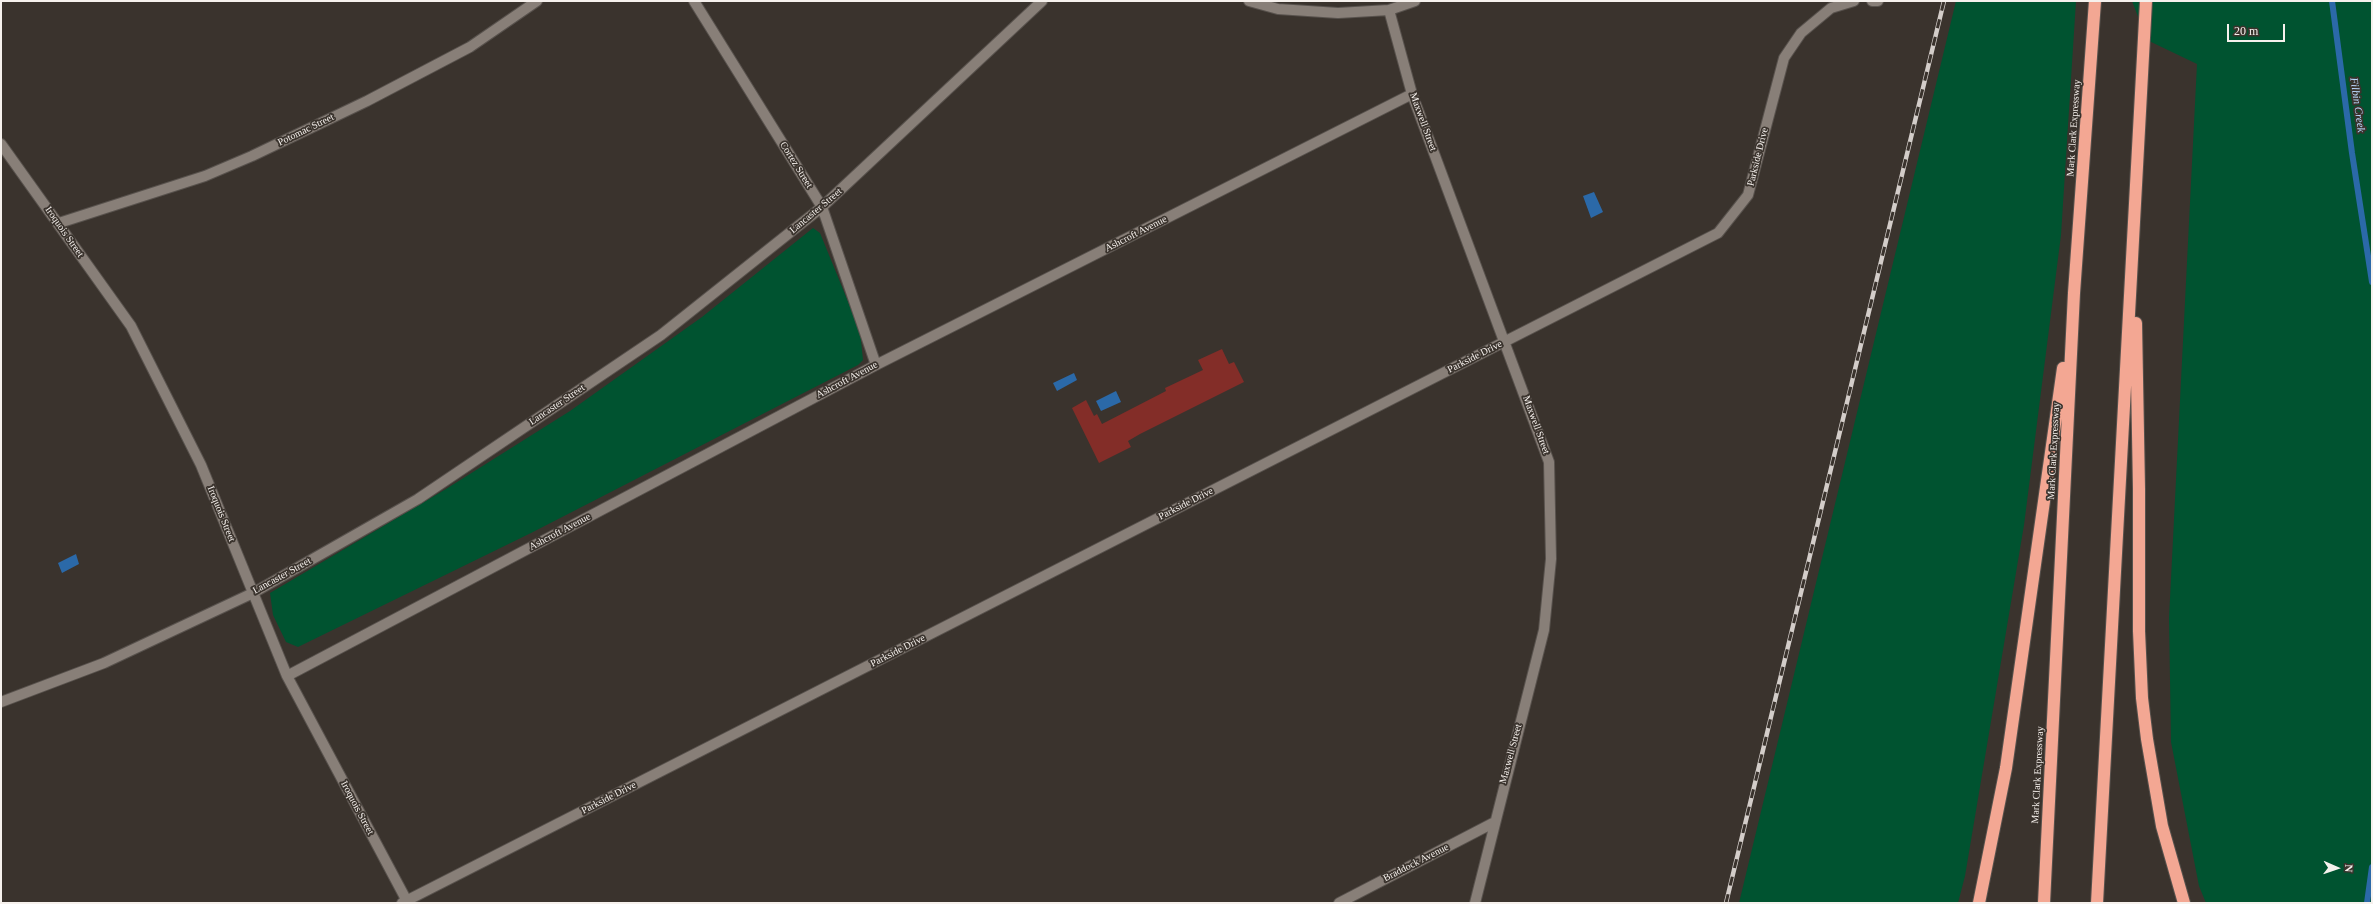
<!DOCTYPE html>
<html>
<head>
<meta charset="utf-8">
<style>
	body { margin:0 }
	#map { position:relative; width:2373px; height:904px; overflow:hidden; background:#3a332d; font-family:"Times New Roman",serif }
	canvas { display:block }
	.frame { position:absolute; inset:0; border:2px solid #f6f1ed; pointer-events:none }
	.north { position:absolute; left:2317px; top:848px; width:40px; height:40px; -webkit-text-stroke:3px #3a332d; paint-order:stroke; rotate:92deg; font-size:11px; font-weight:700; line-height:16px; text-align:center; color:#f6f1ed }
	.north::after { content:''; display:block; margin:auto; width:14px; height:18px; background:#f6f1ed; clip-path:polygon(50% 0,100% 100%,50% 72%,0 100%) }
	.scale { position:absolute; left:2227px; top:24px; width:58px; height:18px; box-sizing:border-box; border:2px solid #f6f1ed; border-top:0; padding-left:5px; font-size:12px; line-height:14px; white-space:nowrap; color:#f6f1ed; -webkit-text-stroke:3px #3a332d; paint-order:stroke }
</style>
</head>
<body>
<div id="map">
<canvas width="2373" height="904"></canvas>
<div class="frame"></div>
<div class="north">N</div>
<div class="scale">20 m</div>
</div>
<script>
const context = document.querySelector('canvas').getContext('2d');
context.lineJoin = 'round';
function fill(path, color) {
  context.fillStyle = color;
  context.fill(path, 'evenodd');
}
function poly(rows) {
  const path = new Path2D();
  for (const r of rows) {
    path.moveTo(r[0], r[1]);
    for (let i = 2; i < r.length; i += 2) path.lineTo(r[i], r[i + 1]);
  }
  return path;
}
function stroke(path, color, width, dash) {
  context.strokeStyle = color;
  context.lineWidth = width;
  context.lineCap = dash ? 'butt' : 'round';
  context.setLineDash(dash || []);
  context.stroke(path);
}
function label(font, color, halo, rows, align = 'center') {
  context.font = font + ' "Times New Roman",serif';
  context.lineWidth = 3.5;
  context.setLineDash([]);
  context.textBaseline = 'middle';
  context.strokeStyle = halo;
  context.fillStyle = color;
  for (const [text, x, y, turn = 0] of rows) {
    context.save();
    context.translate(x, y);
    context.rotate((+turn || 0) * Math.PI / 180);
    context.textAlign = isNaN(turn) ? turn : align;
    if (halo) context.strokeText(text, 0, 0);
    context.fillText(text, 0, 0);
    context.restore();
  }
}
fill(poly([
	[1956,1,2076,1,2061,235,2024,525,1965,876,1958,903,1739,903],
	[2132,1,2372,1,2372,903,2206,903,2199,886,2171,742,2169,618,2197,64,2147,40],
	[813,228,820,233,860,331,863,360,858,365,531,533,298,647,286,642,273,615,270,593,446,489,570,411,702,317]
]), '#005330');
fill(poly([
	[1594,192,1603,212,1591,218,1583,196],
	[1074,373,1077,380,1057,391,1053,383],
	[1116,391,1121,402,1101,411,1096,401],
	[76,554,79,564,62,573,58,563]
]), '#2b69a8');
stroke(poly([
	[2332,1,2352,153,2372,282],
	[2367,903,2372,867]
]), '#2b69a8', 6);
fill(poly([
	[1222,349,1229,364,1234,362,1244,382,1140,434,1128,441,1131,447,1099,463,1072,408,1086,400,1094,416,1097,414,1102,424,1166,391,1165,388,1203,370,1198,360]
]), '#832d28');
const street = poly([
	[694,1,822,207,876,365],
	[1249,1,1278,9,1338,13,1389,10,1415,1],
	[1872,1,1878,1],
	[1389,10,1412,94,1549,462,1551,559,1544,630,1475,903],
	[1,144,131,326,201,465,287,676,408,903],
	[59,223,205,176,252,156,367,101,470,47,537,1],
	[287,676,876,365,1412,94],
	[1,702,104,663,253,593,418,499,661,335,822,207,1042,1],
	[402,903,1718,233,1748,195,1784,58,1801,33,1831,8,1854,1],
	[1339,903,1493,823]
]);
const highway = poly([
	[2136,323,2139,489,2139,631,2142,698,2147,739,2162,826,2184,903],
	[1979,903,2006,768,2063,368],
	[2044,903,2074,293,2095,1],
	[2097,903,2146,1]
]);
stroke(street, '#58524d', 12);
stroke(highway, '#58524d', 14);
stroke(street, '#887f78', 10);
stroke(highway, '#f3a793', 12);
const rail = poly([
	[1726,903,1944,1]
]);
stroke(rail, '#d3cdc9', 4.5);
stroke(rail, '#3a332d', 3, [9]);
label('10px', '#f6f1ed', '#3a332d', [
	["Maxwell Street",1423,122,70],
	["Mark Clark Expressway",2074,128,-86],
	["Potomac Street",306,130,-26],
	["Parkside Drive",1758,157,-76],
	["Cortez Street",796,165,58],
	["Lancaster Street",816,211,-40],
	["Iroquois Street",64,232,55],
	["Ashcroft Avenue",1136,234,-27],
	["Parkside Drive",1475,357,-27],
	["Ashcroft Avenue",847,380,-28],
	["Lancaster Street",557,405,-34],
	["Maxwell Street",1536,425,70],
	["Mark Clark Expressway",2054,451,-87],
	["Parkside Drive",1186,504,-27],
	["Iroquois Street",221,514,68],
	["Ashcroft Avenue",560,532,-28],
	["Lancaster Street",282,576,-29],
	["Parkside Drive",898,651,-27],
	["Maxwell Street",1511,754,-75],
	["Mark Clark Expressway",2038,775,-87],
	["Parkside Drive",609,798,-27],
	["Iroquois Street",357,808,62],
	["Braddock Avenue",1416,863,-27]
]);
label('italic 11px', '#b9d8fc', '#3a332d', [
	["Filbin Creek",2357,105,82]
]);
</script>
</body>
</html>
